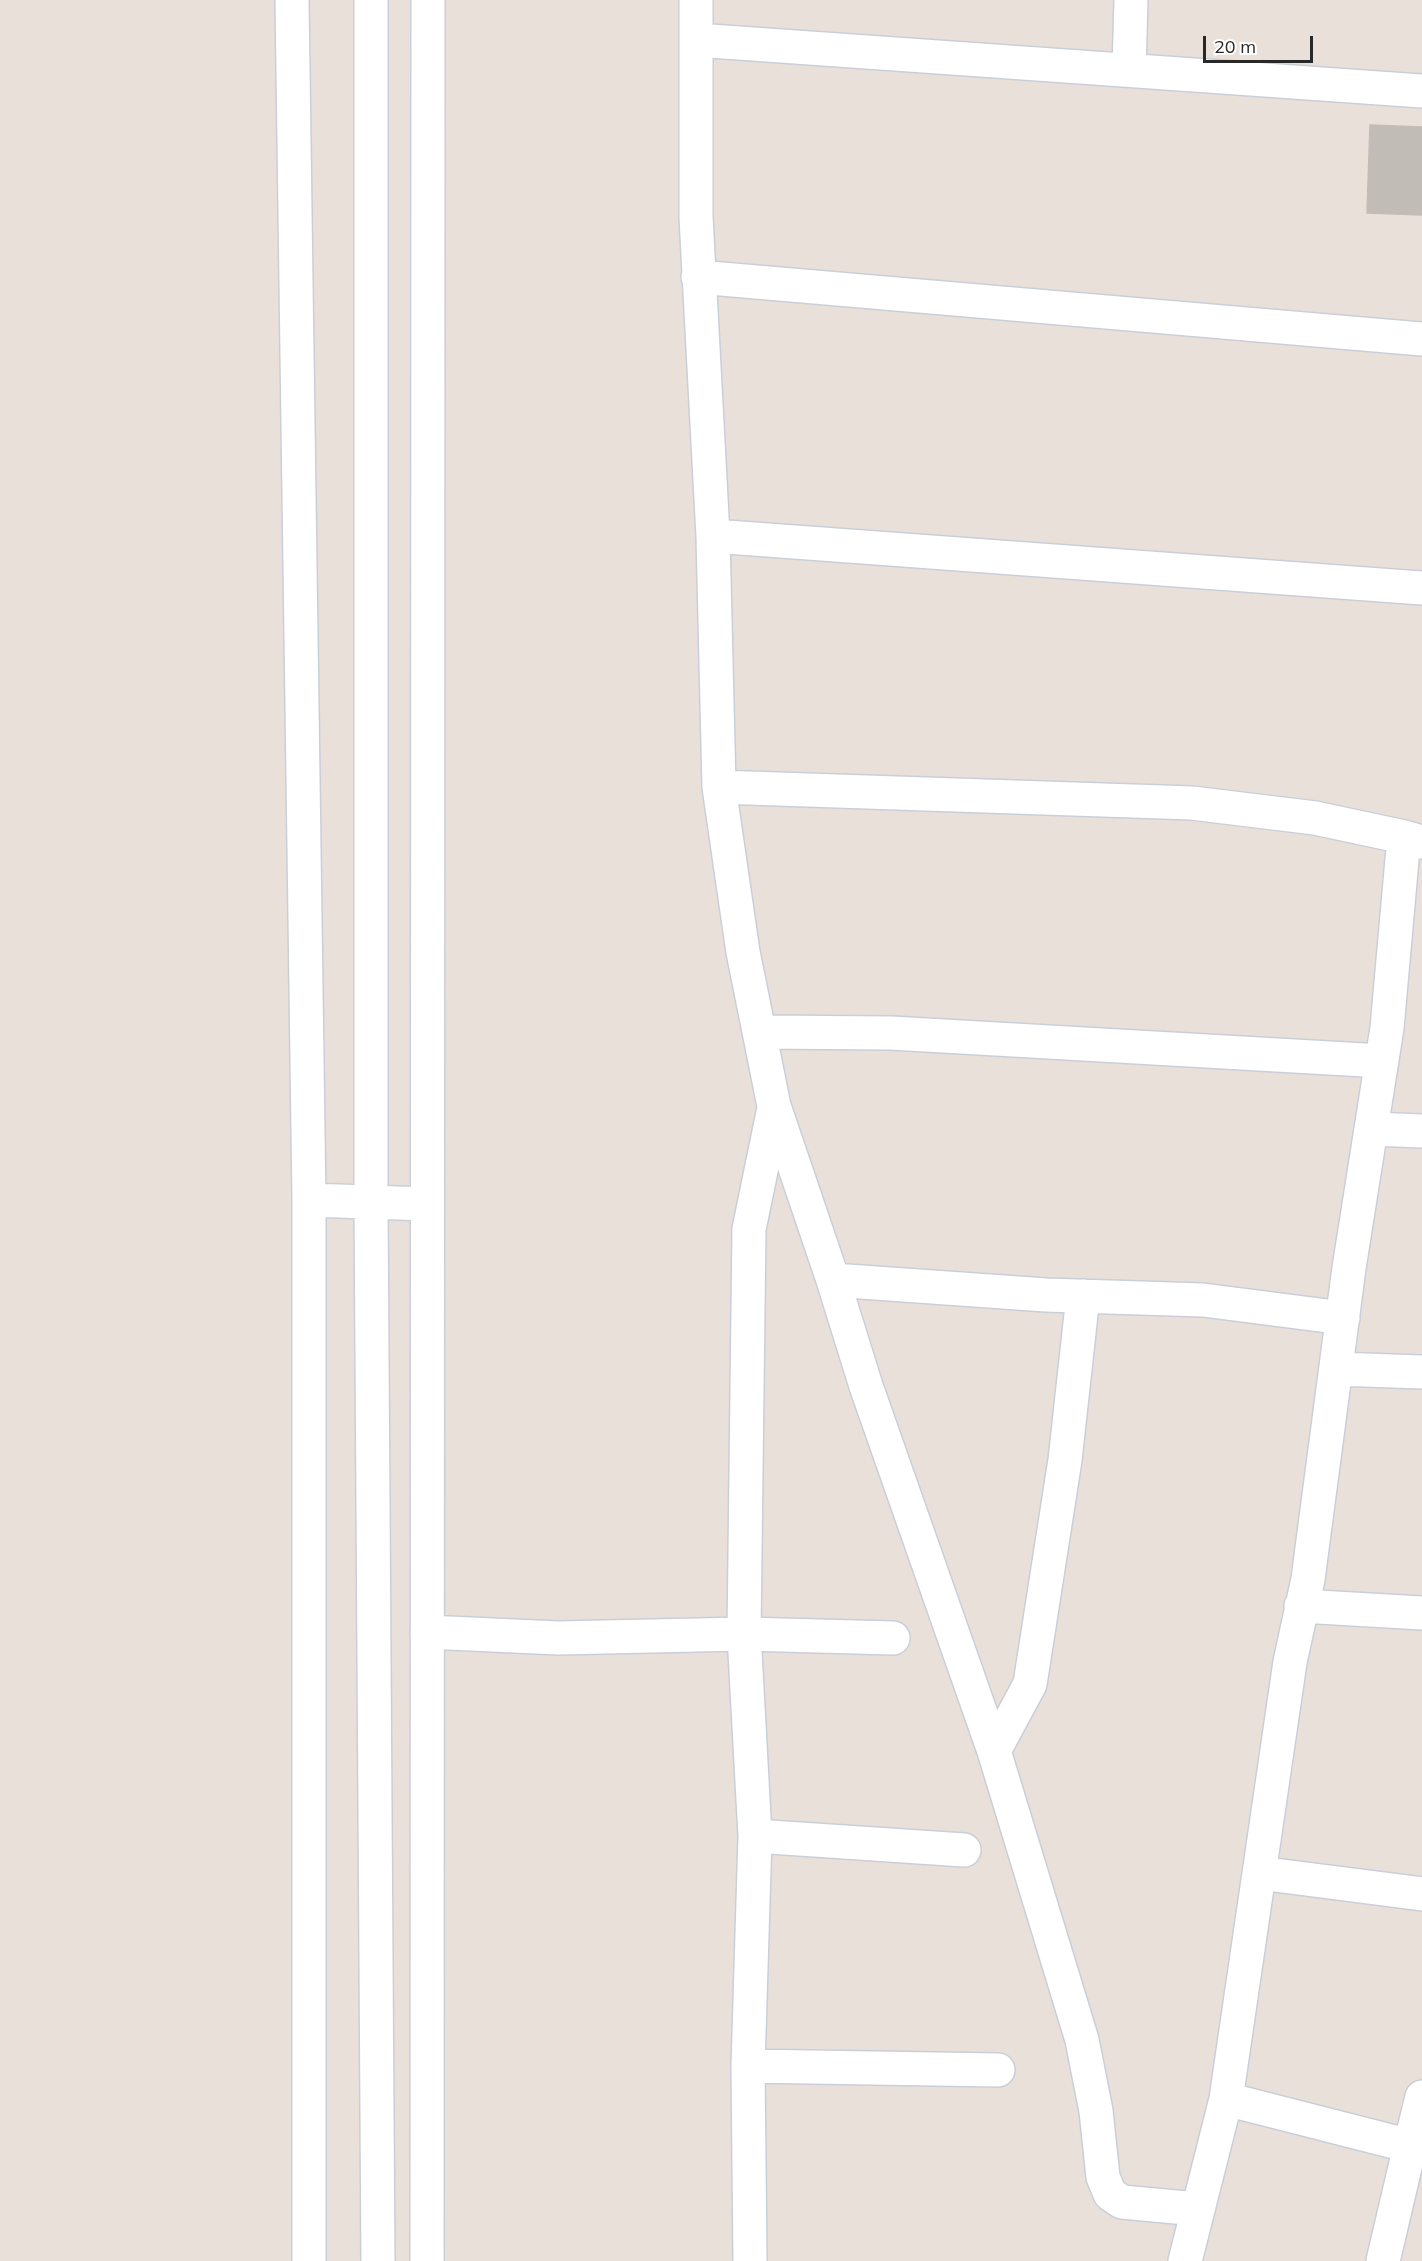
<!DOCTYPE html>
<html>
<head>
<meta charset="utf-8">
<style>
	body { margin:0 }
	#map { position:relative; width:1422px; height:2261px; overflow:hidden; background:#eae0da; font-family:Mulish,sans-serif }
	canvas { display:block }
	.scale { position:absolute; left:1203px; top:36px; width:110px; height:27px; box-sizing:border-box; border:3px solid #282828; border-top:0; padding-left:8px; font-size:18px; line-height:21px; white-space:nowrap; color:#282828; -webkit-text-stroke:4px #fff; paint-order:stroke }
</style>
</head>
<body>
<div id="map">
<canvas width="1422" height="2261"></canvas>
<div class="scale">20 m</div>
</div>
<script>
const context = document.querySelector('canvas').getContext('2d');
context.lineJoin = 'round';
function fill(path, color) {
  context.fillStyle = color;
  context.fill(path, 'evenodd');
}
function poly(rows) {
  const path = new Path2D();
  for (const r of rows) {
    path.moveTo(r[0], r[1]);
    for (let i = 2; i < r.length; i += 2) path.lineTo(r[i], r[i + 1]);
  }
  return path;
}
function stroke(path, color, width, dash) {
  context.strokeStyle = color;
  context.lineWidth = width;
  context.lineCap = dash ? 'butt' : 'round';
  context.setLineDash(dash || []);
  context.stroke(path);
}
const building = poly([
	[1370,125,1422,127,1422,215,1367,213,1370,125]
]);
fill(building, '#c2bcb6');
stroke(building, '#c5bcb4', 1.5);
const minor = poly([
	[292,0,309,1200,309,2261],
	[371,0,371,1203,378,2261],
	[696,0,696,217,713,536,719,787,743,952,774,1106,833,1280,866,1386,994,1751,1030,1684,1065,1460,1083,1296],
	[696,40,1422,91],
	[1129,70,1131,0],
	[698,277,1422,339],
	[713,536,1422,588],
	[719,787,1192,803,1315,818,1404,837],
	[759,1032,891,1033,1382,1061],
	[1371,1129,1422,1131],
	[309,1200,427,1204],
	[833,1280,1046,1295,1203,1300,1343,1318],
	[1336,1369,1422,1372],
	[1301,1606,1422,1613],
	[427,1632,558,1638,744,1634,893,1638],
	[994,1751,1082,2040,1096,2111,1103,2177,1110,2194,1122,2202,1197,2209],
	[755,1836,964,1850],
	[1259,1873,1422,1894],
	[748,2066,998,2070],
	[1226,2099,1410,2146,1422,2097],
	[427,2261,428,0],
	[750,2261,748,2066,755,1836,744,1634,749,1229,774,1108],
	[1185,2261,1226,2099,1290,1662,1308,1579,1349,1268,1387,1028,1404,837,1422,842],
	[1383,2261,1410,2146,1422,2149]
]);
stroke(minor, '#c9cfd9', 36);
stroke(minor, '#fff', 33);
</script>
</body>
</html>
